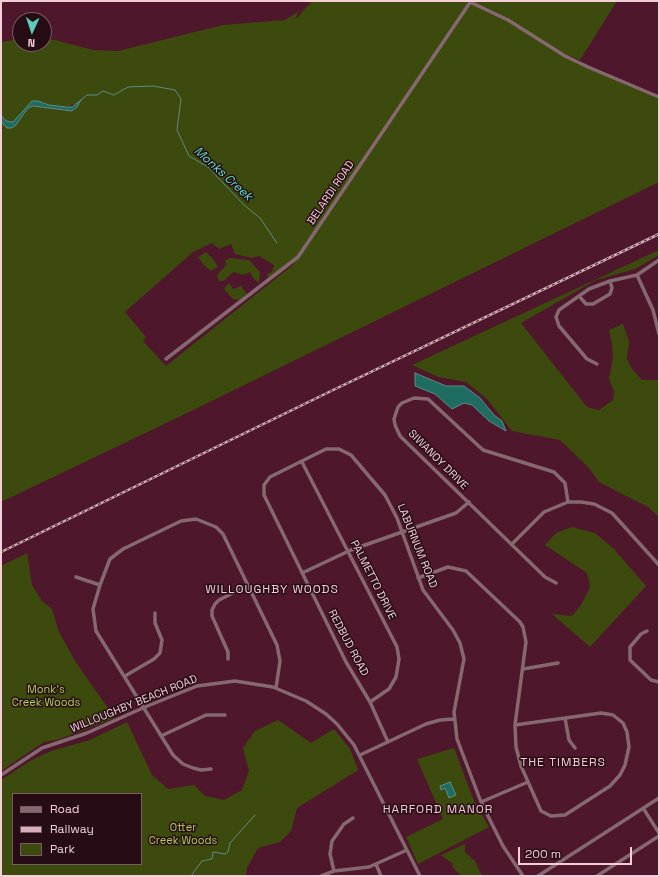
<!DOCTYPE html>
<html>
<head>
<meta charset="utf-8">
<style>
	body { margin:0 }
	#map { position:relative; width:660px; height:877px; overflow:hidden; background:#4f172c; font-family:"Space Grotesk",sans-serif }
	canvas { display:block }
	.frame { position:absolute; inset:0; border:2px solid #f4cfd8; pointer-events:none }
	.legend { position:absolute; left:12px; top:793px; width:130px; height:72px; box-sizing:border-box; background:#260d15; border:1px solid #785b63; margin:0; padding:5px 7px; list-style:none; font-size:12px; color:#f4cfd8 }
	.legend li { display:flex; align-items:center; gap:8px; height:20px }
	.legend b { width:20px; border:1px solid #785b63 }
	.north { position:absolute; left:12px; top:12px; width:40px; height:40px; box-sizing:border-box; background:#260d15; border:1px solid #785b63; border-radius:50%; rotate:183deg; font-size:11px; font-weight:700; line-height:16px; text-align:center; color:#f4cfd8 }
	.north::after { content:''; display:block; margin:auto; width:14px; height:18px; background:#5bcebb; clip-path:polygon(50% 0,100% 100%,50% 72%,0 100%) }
	.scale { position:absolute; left:518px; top:847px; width:114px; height:18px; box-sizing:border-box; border:2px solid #f4cfd8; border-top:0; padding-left:5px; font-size:12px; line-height:14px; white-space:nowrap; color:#f4cfd8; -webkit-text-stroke:3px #260d15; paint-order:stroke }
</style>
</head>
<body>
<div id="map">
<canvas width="660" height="877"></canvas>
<div class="frame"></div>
<ul class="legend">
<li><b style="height:5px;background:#856870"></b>Road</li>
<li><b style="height:5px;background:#d8b0bb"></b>Railway</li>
<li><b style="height:11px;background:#3d4a0d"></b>Park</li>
</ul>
<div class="north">N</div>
<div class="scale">200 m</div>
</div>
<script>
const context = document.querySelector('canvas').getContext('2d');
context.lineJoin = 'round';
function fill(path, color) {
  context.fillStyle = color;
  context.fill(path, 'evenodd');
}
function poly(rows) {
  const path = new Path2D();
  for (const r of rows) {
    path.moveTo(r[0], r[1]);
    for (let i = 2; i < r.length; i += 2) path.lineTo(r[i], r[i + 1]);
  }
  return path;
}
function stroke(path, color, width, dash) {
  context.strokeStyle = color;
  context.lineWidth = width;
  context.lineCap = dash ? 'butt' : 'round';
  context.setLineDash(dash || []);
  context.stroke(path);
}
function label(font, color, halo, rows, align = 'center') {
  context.font = font + ' "Space Grotesk",sans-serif';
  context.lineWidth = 3;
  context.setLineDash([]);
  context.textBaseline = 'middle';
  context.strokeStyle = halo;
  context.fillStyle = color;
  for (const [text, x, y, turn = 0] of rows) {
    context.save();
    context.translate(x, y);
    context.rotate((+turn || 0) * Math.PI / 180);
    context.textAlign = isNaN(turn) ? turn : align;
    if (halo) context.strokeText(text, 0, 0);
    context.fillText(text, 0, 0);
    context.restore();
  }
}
fill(poly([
	[312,1,617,1,580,60,561,53,659,97,659,182,181,416,1,502,1,122,7,127,11,128,15,126,28,108,33,106,67,111,74,110,80,102,66,107,49,105,43,102,32,101,13,123,6,121,1,115,1,42,20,39,20,44,44,44,44,39,55,40,93,50,118,51,223,25,285,20,298,12,295,20],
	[212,243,219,249,231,244,235,254,252,258,259,256,274,265,272,272,267,274,269,278,292,260,294,264,166,366,143,341,146,337,125,312,193,252],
	[659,250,659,255,635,269,596,280,521,323,587,407,599,410,613,400,614,392,609,379,613,357,612,344,609,330,623,324,629,341,627,359,632,369,642,380,659,380,659,517,648,507,599,482,589,468,560,440,512,431,486,398,466,382,438,377,412,365],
	[206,252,214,260,218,267,211,271,204,265,198,257],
	[230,258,249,260,260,272,259,283,253,278,250,272,243,275,234,272,223,281,219,281,217,275,226,265,225,260],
	[229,283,233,289,241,286,247,294,239,300,233,299,224,289],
	[572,527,595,533,613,548,646,586,590,647,552,614,572,616,581,605,590,587,587,573,545,545,556,533],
	[27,553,32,585,42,601,52,609,59,632,75,661,115,718,57,740,44,742,1,771,1,566],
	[278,720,311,743,334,729,350,749,358,770,297,808,291,831,280,842,258,848,247,868,246,876,1,876,1,780,30,761,51,751,90,740,127,722,152,775,168,789,194,785,205,796,224,800,242,790,249,771,243,748,255,731],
	[13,794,141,794,141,864,13,864],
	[454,748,474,801,489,827,418,864,406,837,443,819,417,759],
	[465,844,465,852,475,861,482,876,461,875,455,870,452,866,453,864,441,855]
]), '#3d4a0d');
const water = poly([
	[81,100,77,107,72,111,33,106,28,108,15,126,11,128,7,128,1,122,1,115,6,121,13,122,32,101,38,101,49,105,66,107,72,107,81,100],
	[415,373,446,386,464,386,480,398,494,415,502,421,506,431,489,421,472,405,464,403,452,409,435,394,415,386,415,373],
	[450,782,456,795,449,798,445,788,441,790,440,786,450,782]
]);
fill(water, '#1f6c61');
stroke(water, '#5f8a85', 1);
stroke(poly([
	[81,100,87,95,97,95,103,91,114,95,128,87,153,86,175,90,181,99,177,130,189,156,208,167,244,205,260,218,277,243],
	[191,876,202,861,212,859,213,852,225,854,228,852,230,843,255,815]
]), '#5f8a85', 1);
stroke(poly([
	[470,2,508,20,565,56,588,67,659,97],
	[637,275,653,310,659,334],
	[579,296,586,304,593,304,610,294,612,288,610,281],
	[166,359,298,257,471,1],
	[597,364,587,359,559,326,556,317,559,310,589,289,610,281,637,275,659,260],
	[302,462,397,647,399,659,396,677,389,689,370,702],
	[512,544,544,512,568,502,581,502,594,504,612,513,659,565],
	[302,573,351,550,456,513,469,502],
	[76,577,100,585],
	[418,578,448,567,466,571,520,622,523,627,526,642,515,725,516,747,521,766,541,811,551,816,565,815,610,786,620,775,625,765,629,747,627,732,623,723,613,715,601,713,515,725],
	[556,583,545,577,400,436,395,425,394,419,398,407,402,403,414,398,428,399,483,450,554,472,565,483,568,502],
	[647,631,641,634,630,647,630,660,651,680,659,682],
	[228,659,228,652,212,616,212,610,215,604,219,600,247,586],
	[523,669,558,663],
	[125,676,154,659,160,653,162,640,155,623,155,613],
	[565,718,569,740,575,748],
	[161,736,206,715,225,715],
	[388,742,370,702,346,662,264,495,264,485,270,477,326,449,339,449,351,455,385,495,397,518,423,590,453,630,460,643,464,659,454,712,457,739,481,802,503,846,523,876],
	[360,755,426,724,440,720,454,719],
	[211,769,201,770,193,768,183,764,173,755,96,631,93,609,100,585,110,559,123,549,181,521,196,519,216,527,223,534,277,645,280,661,276,688],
	[1,775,42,748,87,733,145,707,197,686,235,681,273,687,306,701,326,714,337,724,354,745,420,876],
	[481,802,528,782],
	[643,808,659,833],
	[376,864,381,876],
	[334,871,330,854,332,841,344,824,353,818],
	[321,876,334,871,369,867,407,850],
	[538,876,659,798],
	[597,876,659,836]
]), '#856870', 3.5);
const rail = poly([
	[1,552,329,392,659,234]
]);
stroke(rail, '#d8b0bb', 2.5);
stroke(rail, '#260d15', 1, [3]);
label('11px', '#f4cfd8', '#260d15', [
	["BELARDI ROAD",331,193,-56],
	["SIWANOY DRIVE",438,460,45],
	["LABURNUM ROAD",417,546,68],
	["PALMETTO DRIVE",373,580,63],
	["REDBUD ROAD",348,643,62],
	["WILLOUGHBY BEACH ROAD",134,704,-22]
]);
label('11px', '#b3d151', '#260d15', [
	["Monk's",46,690],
	["Creek Woods",46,703],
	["Otter",183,828],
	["Creek Woods",183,841]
]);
label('italic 12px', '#5de9d3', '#260d15', [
	["Monks Creek",223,174,42]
]);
context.letterSpacing = '1px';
label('12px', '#f6cad5', '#260d15', [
	["WILLOUGHBY WOODS",272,590],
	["THE TIMBERS",563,763],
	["HARFORD MANOR",438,810]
]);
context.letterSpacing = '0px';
</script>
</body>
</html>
